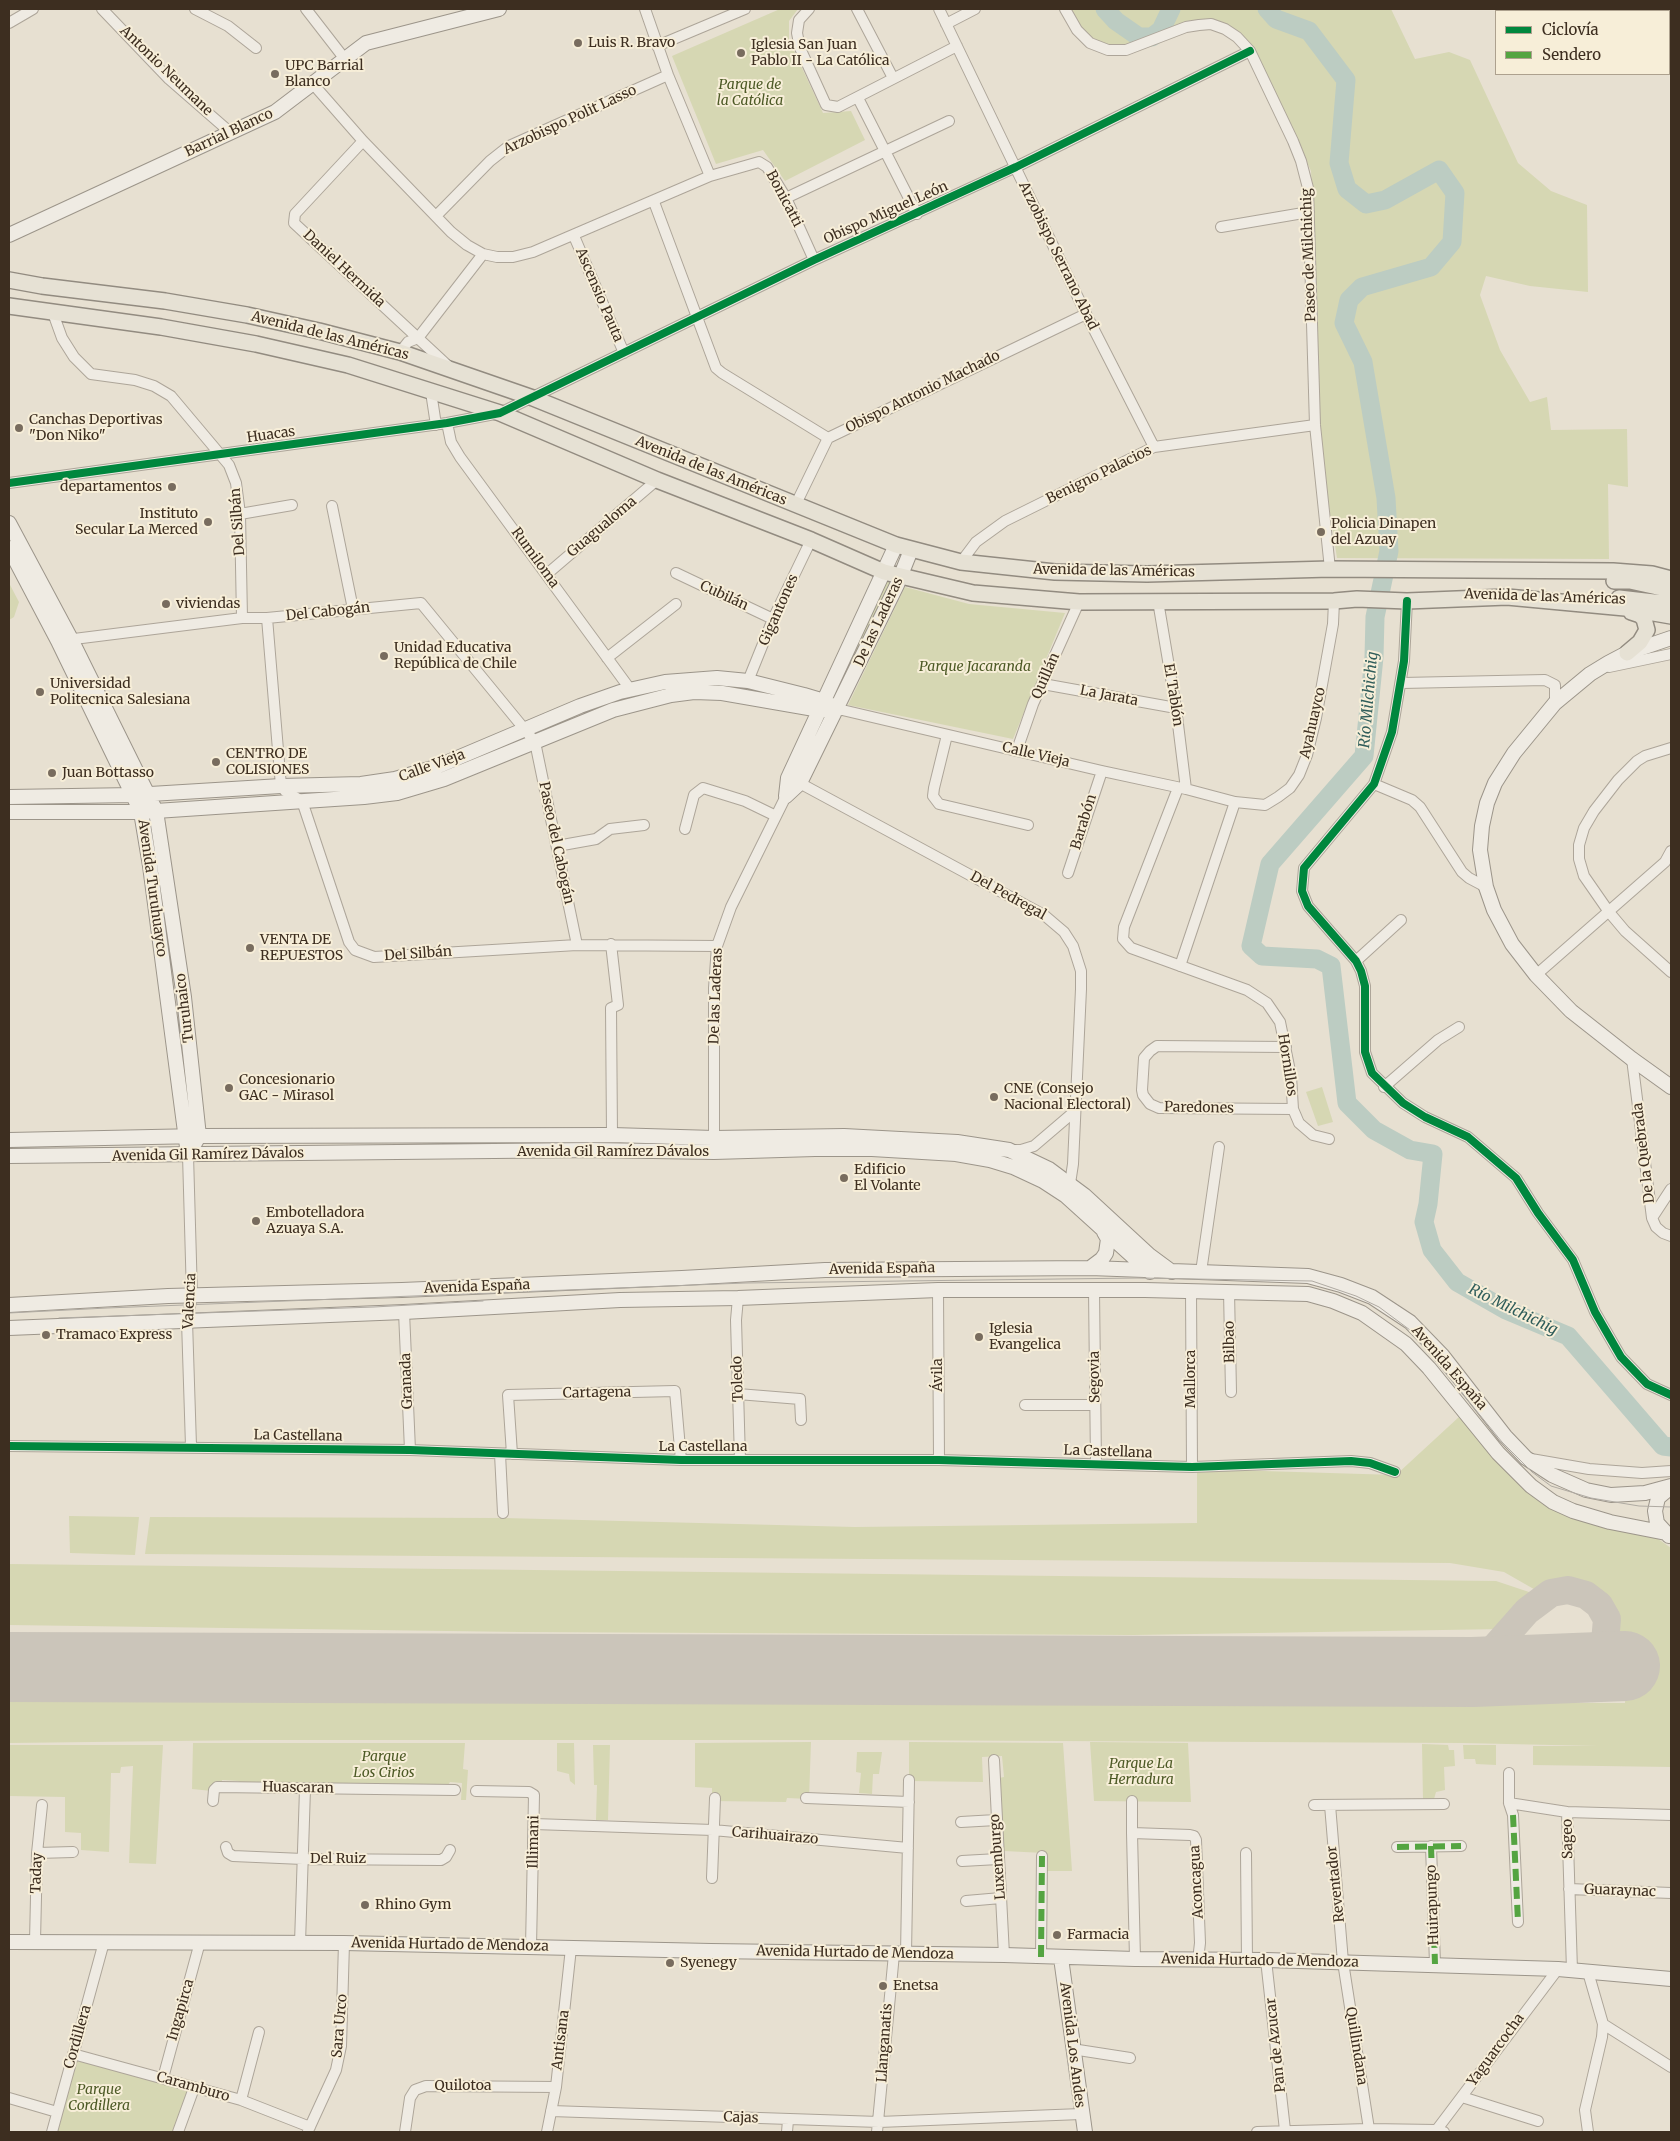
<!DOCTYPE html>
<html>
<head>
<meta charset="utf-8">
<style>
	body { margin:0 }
	#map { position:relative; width:1680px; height:2141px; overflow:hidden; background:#e7e0d1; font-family:Merriweather,serif }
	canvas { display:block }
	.frame { position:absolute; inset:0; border:10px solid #3d2e20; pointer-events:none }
	.legend { position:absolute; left:1495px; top:10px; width:175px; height:65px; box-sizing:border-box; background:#f7eed8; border:1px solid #ada18e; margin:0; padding:6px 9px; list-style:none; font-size:15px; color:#3d2e20 }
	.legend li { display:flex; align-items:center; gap:10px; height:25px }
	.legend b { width:25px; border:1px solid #ada18e }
</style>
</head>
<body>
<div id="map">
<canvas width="1680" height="2141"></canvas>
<div class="frame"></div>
<ul class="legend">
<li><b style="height:6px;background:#00873e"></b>Ciclovía</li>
<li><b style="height:6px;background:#54a441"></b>Sendero</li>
</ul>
</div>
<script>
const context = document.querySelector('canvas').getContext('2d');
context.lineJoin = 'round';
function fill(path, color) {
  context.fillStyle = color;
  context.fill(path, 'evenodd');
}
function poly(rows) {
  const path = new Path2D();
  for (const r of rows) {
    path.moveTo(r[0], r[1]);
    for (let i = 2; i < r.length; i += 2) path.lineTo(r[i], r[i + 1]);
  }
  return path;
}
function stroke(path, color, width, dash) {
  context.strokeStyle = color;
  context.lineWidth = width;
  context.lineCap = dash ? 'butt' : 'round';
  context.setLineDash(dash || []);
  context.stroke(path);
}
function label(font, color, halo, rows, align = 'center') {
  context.font = font + ' Merriweather,serif';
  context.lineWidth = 4;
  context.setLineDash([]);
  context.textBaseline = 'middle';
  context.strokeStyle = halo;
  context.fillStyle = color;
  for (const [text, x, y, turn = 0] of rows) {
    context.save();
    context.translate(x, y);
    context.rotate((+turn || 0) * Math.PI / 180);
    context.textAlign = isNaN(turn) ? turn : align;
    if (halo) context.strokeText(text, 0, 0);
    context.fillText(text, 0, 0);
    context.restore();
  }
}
fill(poly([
	[780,9,798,9,789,21,789,40,823,113,851,111,865,140,785,181,763,150,716,164,672,56],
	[1069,9,1391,9,1415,59,1449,52,1470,60,1518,163,1551,191,1587,205,1588,292,1530,286,1486,276,1480,295,1500,350,1530,402,1547,397,1551,430,1627,429,1628,487,1608,484,1609,559,1337,558,1318,437,1318,321,1311,171,1254,48,1240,32,1228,25,1208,19,1187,21,1124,47,1108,46,1093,38,1078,26],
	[884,577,894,581,838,703,828,698],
	[9,583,19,602,14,617,9,620],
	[905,587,969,604,1065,613,1013,739,848,705],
	[1322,1087,1333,1122,1318,1126,1306,1092],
	[1460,1416,1551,1504,1585,1522,1651,1534,1671,1548,1671,1767,1533,1765,1533,1746,1597,1746,1463,1743,856,1740,257,1740,9,1743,9,1698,1625,1703,1628,1634,1618,1633,1613,1615,1596,1599,1588,1593,1569,1587,1539,1592,1504,1572,1450,1563,145,1554,150,1517,504,1518,855,1527,1197,1523,1197,1469,1396,1475],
	[69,1516,139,1517,135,1555,70,1553],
	[9,1564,1496,1581,1529,1592,1532,1597,1531,1603,1504,1629,1133,1635,520,1632,9,1625],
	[811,1742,809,1799,787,1798,786,1802,712,1801,712,1788,695,1787,695,1743],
	[909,1742,1063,1743,1072,1871,1046,1871,1044,1853,1004,1851,999,1778,1004,1777,1002,1756,982,1757,983,1782,909,1781],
	[1090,1742,1188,1743,1191,1802,1094,1801],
	[193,1743,465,1743,463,1769,468,1770,466,1800,461,1800,462,1783,450,1782,446,1788,242,1785,238,1781,222,1780,222,1785,212,1791,192,1789],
	[557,1743,574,1743,575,1785,570,1781,569,1774,557,1771],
	[1422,1744,1448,1745,1449,1750,1454,1750,1455,1766,1444,1767,1445,1790,1436,1792,1434,1799,1423,1800],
	[9,1745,163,1745,156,1864,129,1863,133,1766,121,1767,120,1773,111,1773,109,1852,81,1850,81,1833,65,1832,65,1797,9,1796],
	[593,1745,610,1745,608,1820,596,1820,597,1785,594,1785],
	[1463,1745,1496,1745,1496,1765,1476,1764,1475,1759,1464,1759],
	[857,1752,882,1752,879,1774,873,1774,872,1794,859,1793,861,1773,856,1772],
	[75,2058,189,2091,175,2132,56,2132]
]), '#d6d7b3');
stroke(poly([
	[1105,9,1116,21,1139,37,1152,37,1161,30,1171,9],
	[1267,9,1276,19,1309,31,1346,80,1339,163,1347,189,1366,204,1385,200,1439,170,1455,193,1452,242,1431,267,1362,287,1349,300,1344,323,1363,362,1386,498,1389,551,1375,617,1374,657,1364,756,1270,864,1251,946,1262,956,1317,959,1331,966,1347,1103,1374,1130,1410,1150,1433,1154,1428,1204,1424,1222,1432,1250,1457,1282,1506,1310,1568,1336,1663,1446,1671,1447]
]), '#bcccc2', 19);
stroke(poly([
	[1473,1672,1527,1611,1551,1593,1568,1590,1586,1595,1599,1605,1607,1619,1603,1666]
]), '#cbc5ba', 28);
stroke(poly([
	[9,1667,1473,1672,1625,1666]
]), '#cbc5ba', 70);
const street = poly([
	[102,9,169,79,231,133],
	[195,9,228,26,256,48],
	[306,9,344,58],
	[645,9,668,75,710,176],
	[809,9,799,20,797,33,800,48,826,105,838,107,957,46],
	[857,9,893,78],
	[939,9,1086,314,1154,447],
	[1065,9,1077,30,1090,43,1108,50,1126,50,1186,27,1199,25,1211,24,1225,29,1237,37,1250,51,1293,141,1301,161,1308,188,1315,425,1330,569],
	[9,23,33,9],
	[946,24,975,9],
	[657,46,745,9],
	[313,84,363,141,451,232,467,245,483,254,497,257,513,257,533,252,710,176,759,162,767,167,786,198,814,260],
	[858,98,917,214],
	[363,141,295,214,294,223,448,366],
	[786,198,949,121],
	[654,202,716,368,722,373,828,438],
	[436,216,490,161,509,146,668,75],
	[1221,227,1309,212],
	[574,236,624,353],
	[53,313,62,338,74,357,91,374,135,380,154,386,171,396,229,465,236,483,240,514,242,618],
	[418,338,483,254],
	[400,352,408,342,418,338],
	[431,392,436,425],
	[447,423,451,442,460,457,630,689],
	[9,483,447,423,500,413,814,260,1016,167,1250,51],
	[332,506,353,609],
	[795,506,828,438,1086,314],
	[240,514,292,505],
	[961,562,976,542,1005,521,1154,447,1315,425],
	[676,573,773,619],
	[547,574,657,480],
	[1158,601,1176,708,1186,789],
	[1407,601,1404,661,1392,732,1374,784,1304,868,1302,891,1308,906,1356,961,1361,971,1365,986,1365,1052,1372,1073,1403,1103,1425,1117,1468,1137,1516,1178,1538,1213,1573,1260,1595,1312,1621,1357,1647,1384,1671,1395],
	[267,618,281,786,285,791,302,801,349,942,355,950,374,957,577,945,717,946],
	[66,640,242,618,267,618,421,603,535,742,577,945],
	[607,658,676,604],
	[1609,667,1671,654],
	[748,681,773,619,811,540],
	[1402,683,1545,680,1555,685,1555,703],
	[1043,684,1176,708],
	[838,709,1102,771,1186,789,1235,802,1265,805,1278,797,1290,788,1299,775,1307,755,1316,718,1333,624,1334,601],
	[947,735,934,788,933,796,939,804,1028,825],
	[1671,748,1645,756,1637,761,1618,780,1594,811,1584,828,1579,845,1579,859,1584,876,1609,912,1625,931,1671,972],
	[1017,750,1033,704,1079,602],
	[794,780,1044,915,1064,932,1073,946,1081,971,1081,989,1073,1164,1069,1190],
	[1374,784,1412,800,1420,807,1462,872,1469,878,1486,887],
	[1178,788,1124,927,1123,939,1131,948,1247,990,1267,1003,1280,1022,1291,1076,1293,1109,1299,1123,1313,1135,1329,1139],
	[685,829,694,795,703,788,745,801,776,816],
	[557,846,596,839,610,829,644,825],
	[1068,873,1102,771],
	[611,944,618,1005,611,1008,612,1135],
	[1356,961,1401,920],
	[1180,966,1235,802],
	[1536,975,1665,862,1671,851],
	[1286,1047,1157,1046,1150,1051,1144,1058,1142,1090,1143,1095,1150,1104,1159,1108,1293,1109],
	[1632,1059,1652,1218,1656,1227,1663,1233,1671,1236],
	[1384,1087,1438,1040,1459,1027],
	[714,1138,714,988,717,946,731,907,786,796],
	[1012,1150,1021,1150,1034,1146,1075,1111],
	[188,1155,192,1296,187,1321,191,1446],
	[1652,1218,1671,1189],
	[1201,1272,1219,1147],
	[938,1290,939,1460],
	[1094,1290,1096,1464],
	[1191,1291,1192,1467],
	[1229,1291,1231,1392],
	[738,1298,736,1320,740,1460],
	[404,1312,410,1450],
	[738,1394,800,1399,801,1420],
	[1025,1405,1095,1405],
	[9,1446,410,1450,681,1460,939,1460,1192,1467,1351,1461,1370,1463,1395,1472],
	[500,1454,503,1513],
	[512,1454,508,1395,675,1391,681,1460],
	[1531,1459,1589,1469,1642,1473,1671,1471],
	[994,1760,1004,1955],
	[1509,1773,1509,1803,1567,1812],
	[476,1791,529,1792,534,1795,531,1947],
	[806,1798,909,1802],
	[213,1801,214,1790,217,1787,455,1790],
	[1132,1801,1132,1833],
	[1509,1803,1513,1815,1518,1922],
	[1314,1805,1444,1804],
	[1330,1805,1343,1962,1369,2129],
	[961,1822,996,1820],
	[534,1824,713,1830,908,1848],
	[1431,1846,1435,1964],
	[226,1847,228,1853,233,1856,303,1859,441,1860,446,1857,450,1850],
	[1397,1847,1461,1846],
	[37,1853,73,1852],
	[1246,1853,1247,1960],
	[962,1861,998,1859],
	[712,1878,715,1798],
	[1569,1889,1671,1893],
	[966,1901,1001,1898],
	[35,1941,37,1853,42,1805],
	[300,1943,305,1789],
	[906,1954,909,1780],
	[1041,1957,1042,1856],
	[1135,1959,1132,1833,1190,1835,1194,1836,1196,1840,1200,1943,1198,1960],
	[1266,1960,1285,2130],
	[1572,1970,1567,1812,1671,1815],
	[1588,1972,1603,2024,1602,2037,1585,2110,1588,2132],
	[1603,2024,1671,2067],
	[1072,2049,1130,2058],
	[73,2054,241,2100,310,2127],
	[163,2078,200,1942],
	[1462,2097,1538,2121],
	[9,2098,57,2112],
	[241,2100,259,2032],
	[551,2111,879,2122,1081,2114],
	[308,2131,336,2070,341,2046,344,1943],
	[52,2132,104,1942],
	[178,2132,194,2088],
	[405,2132,410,2098,415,2090,426,2086,556,2087],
	[547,2132,556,2087,571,1948],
	[787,2132,788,2120],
	[877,2132,894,1954],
	[1257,2132,1369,2129,1436,2130,1444,2132],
	[1435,2132,1558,1969]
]);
const secondary = poly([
	[9,235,275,112,366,43,499,9],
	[9,523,71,639,156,811,184,997,199,1136,195,1143],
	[9,548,58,641,141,812,150,866,187,1147],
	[1671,638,1627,653,1608,663,1590,674,1555,703,1514,753,1495,783,1487,803,1482,826,1480,850,1486,887,1494,910,1512,944,1536,975,1571,1011,1632,1059,1671,1087],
	[786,796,800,783,897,585,911,550],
	[786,796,788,778,896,545],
	[9,797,134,795,281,786,361,784,395,779,436,767,580,706,620,692,665,682,717,678,748,681,804,695,824,701,838,709],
	[9,812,141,812,364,797,397,793,444,779,613,710,671,695,694,692,722,693,820,710,838,709],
	[9,1140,199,1136,612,1135,714,1138,844,1136,957,1142,1009,1150,1049,1169,1084,1195,1149,1255,1172,1272],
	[9,1156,591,1150,714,1152,815,1149,872,1149,956,1154,990,1160,1013,1167,1043,1181,1066,1196,1150,1272],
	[1090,1268,1102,1259,1106,1253,1108,1239,1104,1232],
	[9,1305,168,1296,402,1290,682,1278,825,1270,1090,1268,1308,1276,1341,1285,1372,1297,1410,1322,1442,1355,1505,1436,1526,1458,1552,1475,1586,1490,1611,1495,1645,1493,1671,1486],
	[9,1328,404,1312,620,1300,738,1298,938,1290,1145,1290,1308,1294,1333,1301,1362,1313,1406,1344,1429,1368,1498,1453,1531,1486,1553,1502,1573,1511,1610,1522,1666,1533],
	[1669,1536,1657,1523,1655,1511,1658,1498,1671,1487],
	[9,1942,344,1943,711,1951,1004,1955,1135,1959,1266,1960,1558,1969,1671,1979],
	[1061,1958,1085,2132]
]);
const primary = poly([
	[9,280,42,286,165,301,247,315,319,331,400,352,533,398,896,545,961,562,1055,572,1147,574,1330,569,1613,571,1652,574,1671,579],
	[9,306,161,327,256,344,348,365,500,413,657,480,811,540,884,572,973,593,1079,602,1334,601,1357,599,1407,601,1507,597,1625,608,1671,616],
	[1614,581,1630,581,1671,590],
	[1619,598,1671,604],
	[1627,653,1640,642,1647,630,1644,619,1640,615,1631,612]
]);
stroke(street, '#ada599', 12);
stroke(secondary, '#9c958a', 16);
stroke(primary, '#928b80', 18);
stroke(street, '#efebe3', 10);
stroke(secondary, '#efebe3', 14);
stroke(primary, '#e6e1d4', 15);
stroke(poly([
	[9,1313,107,1308,745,1283,1137,1278,1312,1281,1356,1296,1379,1307,1410,1330,1502,1442,1532,1472,1551,1486,1591,1498,1639,1506,1671,1507],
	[59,1318,374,1307,483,1301]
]), '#afaaa2', 1);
stroke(poly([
	[1513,1815,1518,1922],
	[1431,1846,1435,1964],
	[1397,1847,1461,1846],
	[1041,1957,1042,1856]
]), '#54a441', 6, [12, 6]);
stroke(poly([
	[9,483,447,423,500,413,814,260,1016,167,1250,51],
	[1407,601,1404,661,1392,732,1374,784,1304,868,1302,891,1308,906,1356,961,1361,971,1365,986,1365,1052,1372,1073,1403,1103,1425,1117,1468,1137,1516,1178,1538,1213,1573,1260,1595,1312,1621,1357,1647,1384,1671,1395],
	[9,1446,410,1450,681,1460,939,1460,1192,1467,1351,1461,1370,1463,1395,1472]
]), '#00873e', 8);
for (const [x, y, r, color] of [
	[578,43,5,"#786c5e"],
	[741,53,5,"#786c5e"],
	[275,74,5,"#786c5e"],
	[19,428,5,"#786c5e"],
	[172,487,5,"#786c5e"],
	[208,522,5,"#786c5e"],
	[1321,532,5,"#786c5e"],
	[166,604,5,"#786c5e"],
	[384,656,5,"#786c5e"],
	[40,692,5,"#786c5e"],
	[216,762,5,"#786c5e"],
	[52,773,5,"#786c5e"],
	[250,948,5,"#786c5e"],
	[229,1088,5,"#786c5e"],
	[994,1097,5,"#786c5e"],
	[844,1178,5,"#786c5e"],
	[256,1221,5,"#786c5e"],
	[46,1335,5,"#786c5e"],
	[979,1337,5,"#786c5e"],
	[365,1905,5,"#786c5e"],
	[1057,1935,5,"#786c5e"],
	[670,1963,5,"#786c5e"],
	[883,1986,5,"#786c5e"]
]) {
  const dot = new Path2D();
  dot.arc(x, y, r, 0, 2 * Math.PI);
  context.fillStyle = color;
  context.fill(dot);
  stroke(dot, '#f7eed8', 2);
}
label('14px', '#3d2e20', '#f7eed8', [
	["Luis R. Bravo",588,43],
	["Iglesia San Juan",751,45],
	["Pablo II - La Católica",751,61],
	["UPC Barrial",285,66],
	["Blanco",285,82],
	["Canchas Deportivas",29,420],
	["\"Don Niko\"",29,436],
	["departamentos",162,487,"right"],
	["Instituto",198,514,"right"],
	["Secular La Merced",198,530,"right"],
	["Policia Dinapen",1331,524],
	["del Azuay",1331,540],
	["viviendas",176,604],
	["Unidad Educativa",394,648],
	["República de Chile",394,664],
	["Universidad",50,684],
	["Politecnica Salesiana",50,700],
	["CENTRO DE",226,754],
	["COLISIONES",226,770],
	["Juan Bottasso",62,773],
	["VENTA DE",260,940],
	["REPUESTOS",260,956],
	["Concesionario",239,1080],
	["GAC - Mirasol",239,1096],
	["CNE (Consejo",1004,1089],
	["Nacional Electoral)",1004,1105],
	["Edificio",854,1170],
	["El Volante",854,1186],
	["Embotelladora",266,1213],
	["Azuaya S.A.",266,1229],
	["Iglesia",989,1329],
	["Evangelica",989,1345],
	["Tramaco Express",56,1335],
	["Rhino Gym",375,1905],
	["Farmacia",1067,1935],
	["Syenegy",680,1963],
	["Enetsa",893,1986]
], 'left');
label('14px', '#3d2e20', '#f7eed8', [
	["Antonio Neumane",166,71,44],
	["Arzobispo Polit Lasso",570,120,-25],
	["Barrial Blanco",229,133,-25],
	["Bonicatti",784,199,62],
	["Obispo Miguel León",886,213,-24],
	["Paseo de Milchichig",1309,255,-92],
	["Arzobispo Serrano Abad",1058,256,64],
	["Daniel Hermida",344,269,43],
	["Ascensio Pauta",599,295,67],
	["Avenida de las Américas",330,336,14],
	["Obispo Antonio Machado",923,392,-26],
	["Huacas",271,435,-8],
	["Avenida de las Américas",711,471,22],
	["Benigno Palacios",1099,475,-26],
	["Del Silbán",238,522,-94],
	["Guagualoma",602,527,-40],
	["Rumiloma",535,558,54],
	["Avenida de las Américas",1114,571,1],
	["Cubilán",724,596,25],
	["Avenida de las Américas",1545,597,2],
	["Gigantones",779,610,-66],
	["Del Cabogán",328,612,-6],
	["De las Laderas",879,622,-65],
	["Quillán",1046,676,-66],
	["El Tablón",1173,695,81],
	["La Jarata",1109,696,11],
	["Ayahuayco",1313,723,-77],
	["Calle Vieja",1036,755,13],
	["Calle Vieja",432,766,-20],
	["Barabón",1084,822,-73],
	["Paseo del Cabogán",556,843,78],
	["Avenida Turuhuayco",152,888,82],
	["Del Pedregal",1008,896,29],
	["Del Silbán",418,954,-4],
	["De las Laderas",716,996,-88],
	["Turuhaico",185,1008,-97],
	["Hornillos",1287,1065,81],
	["Paredones",1199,1108,1],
	["Avenida Gil Ramírez Dávalos",613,1152],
	["De la Quebrada",1644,1153,-97],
	["Avenida Gil Ramírez Dávalos",208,1155,-1],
	["Avenida España",882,1269,-1],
	["Avenida España",477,1287,-2],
	["Valencia",190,1301,-87],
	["Bilbao",1230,1342,-91],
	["Avenida España",1449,1368,49],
	["Ávila",938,1375,-90],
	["Segovia",1095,1377,-91],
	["Toledo",738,1379,-92],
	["Mallorca",1191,1379,-90],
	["Granada",407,1381,-92],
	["Cartagena",597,1393,-1],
	["La Castellana",298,1436,1],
	["La Castellana",703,1447],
	["La Castellana",1108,1452,2],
	["Huascaran",298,1788,1],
	["Carihuairazo",775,1836,5],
	["Sageo",1568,1839,-91],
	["Illimani",534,1842,-89],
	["Luxemburgo",998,1857,-94],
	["Del Ruiz",338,1859],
	["Taday",37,1873,-88],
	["Aconcagua",1197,1882,-93],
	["Reventador",1336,1884,-96],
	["Guaraynac",1620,1891,2],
	["Huirapungo",1433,1905,-92],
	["Avenida Hurtado de Mendoza",450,1945,1],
	["Avenida Hurtado de Mendoza",855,1953,1],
	["Avenida Hurtado de Mendoza",1260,1961,1],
	["Ingapirca",181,2010,-74],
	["Sara Urco",340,2026,-85],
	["Cordillera",78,2037,-74],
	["Antisana",561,2040,-83],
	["Llanganatis",885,2043,-86],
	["Avenida Los Andes",1072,2045,83],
	["Pan de Azucar",1276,2045,-96],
	["Quillindana",1356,2046,81],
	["Yaguarcocha",1496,2050,-54],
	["Quilotoa",463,2086],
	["Caramburo",193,2087,16],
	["Cajas",741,2118,2]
]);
label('italic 14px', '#4d5a26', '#f7eed8', [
	["Parque de",750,85],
	["la Católica",750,101],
	["Parque Jacaranda",975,667],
	["Parque",384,1757],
	["Los Cirios",384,1773],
	["Parque La",1141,1764],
	["Herradura",1141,1780],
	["Parque",99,2090],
	["Cordillera",99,2106]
]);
label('italic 15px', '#2f5d5a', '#f7eed8', [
	["Río Milchichig",1369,700,-85],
	["Río Milchichig",1513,1310,26]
]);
</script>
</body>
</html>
